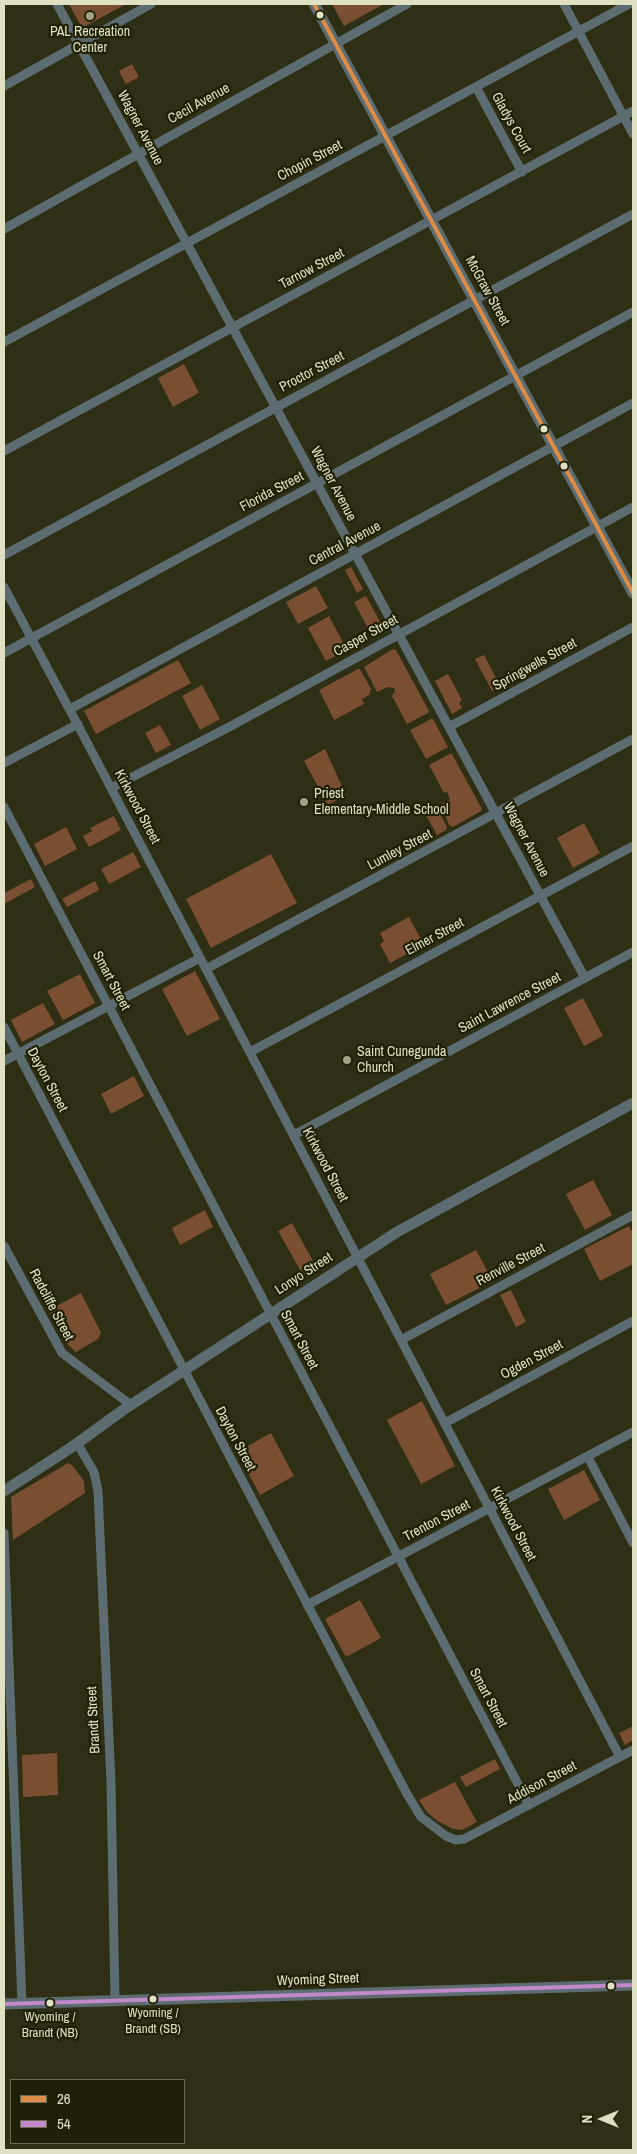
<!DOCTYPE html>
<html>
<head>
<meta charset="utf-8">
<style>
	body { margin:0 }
	#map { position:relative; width:637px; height:2154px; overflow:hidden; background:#2e2f14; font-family:"Archivo Narrow",sans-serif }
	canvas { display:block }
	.frame { position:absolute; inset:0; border:5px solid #dfe1c2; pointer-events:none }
	.legend { position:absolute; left:10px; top:2079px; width:175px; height:65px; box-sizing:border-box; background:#202006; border:1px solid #6c6d51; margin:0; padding:6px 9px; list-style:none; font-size:15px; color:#dfe1c2 }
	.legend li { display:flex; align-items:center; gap:10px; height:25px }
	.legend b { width:25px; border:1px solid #6c6d51 }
	.north { position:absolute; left:577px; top:2094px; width:50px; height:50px; -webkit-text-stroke:4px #202006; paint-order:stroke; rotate:270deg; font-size:14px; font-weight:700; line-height:20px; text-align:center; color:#dfe1c2 }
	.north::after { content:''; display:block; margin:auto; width:18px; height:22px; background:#dfe1c2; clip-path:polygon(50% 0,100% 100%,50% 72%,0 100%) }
</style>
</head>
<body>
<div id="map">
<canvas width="637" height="2154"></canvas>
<div class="frame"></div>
<ul class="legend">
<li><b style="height:6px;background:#dc8c46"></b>26</li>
<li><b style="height:6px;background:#c189c9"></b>54</li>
</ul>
<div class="north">N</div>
</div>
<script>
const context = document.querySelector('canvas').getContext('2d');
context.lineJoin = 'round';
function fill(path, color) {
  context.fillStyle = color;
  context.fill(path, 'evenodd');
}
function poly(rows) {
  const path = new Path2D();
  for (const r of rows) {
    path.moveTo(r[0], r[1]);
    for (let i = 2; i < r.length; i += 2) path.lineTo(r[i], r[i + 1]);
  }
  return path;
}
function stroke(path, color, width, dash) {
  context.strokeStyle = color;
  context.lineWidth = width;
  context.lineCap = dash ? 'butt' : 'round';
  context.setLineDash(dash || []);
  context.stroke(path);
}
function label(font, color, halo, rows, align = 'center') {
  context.font = font + ' "Archivo Narrow",sans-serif';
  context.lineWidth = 4.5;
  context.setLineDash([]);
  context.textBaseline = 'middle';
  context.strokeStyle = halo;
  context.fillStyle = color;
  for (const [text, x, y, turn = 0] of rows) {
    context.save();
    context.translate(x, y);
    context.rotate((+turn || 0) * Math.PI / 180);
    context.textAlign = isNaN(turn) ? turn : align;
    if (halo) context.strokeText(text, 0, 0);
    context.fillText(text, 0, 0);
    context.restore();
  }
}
fill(poly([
	[69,4,126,4,82,28],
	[332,4,384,4,344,26],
	[132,64,139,77,126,84,119,71],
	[184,364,199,393,173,407,158,378],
	[351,567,363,589,357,593,345,570],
	[316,586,328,608,298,624,286,602],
	[366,596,384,629,372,636,354,602],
	[329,616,347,650,326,661,308,628],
	[393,649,396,650,429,711,428,713,407,724,392,696,395,691,394,688,388,687,377,692,364,667],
	[484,655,501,687,492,691,475,659],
	[178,660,191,683,96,734,84,711],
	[358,669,360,669,371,689,369,695,362,699,364,704,334,720,319,690],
	[448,674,462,700,459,702,462,708,452,714,435,681],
	[202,685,220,719,200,730,182,696],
	[431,719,433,719,448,747,426,759,410,730],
	[160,725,171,745,156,753,145,733],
	[325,749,346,795,328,805,304,761],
	[450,754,452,754,482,809,481,811,453,827,449,825,441,804,450,799,447,792,444,793,429,765],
	[433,812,439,812,447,827,446,830,437,835,426,815],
	[114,816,121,830,89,847,83,836,92,831,90,828],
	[584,823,600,853,573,868,557,838],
	[66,827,77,849,45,866,34,844],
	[133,852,141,867,109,884,101,869],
	[271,854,297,903,211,948,186,899],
	[31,879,35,887,4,904,4,893],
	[95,881,99,890,67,907,62,899],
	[409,917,424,945,390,963,380,944,384,941,380,933],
	[195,971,220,1019,187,1036,162,989],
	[80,974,95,1003,63,1020,47,991],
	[583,998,603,1036,584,1046,564,1008],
	[43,1003,55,1024,22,1042,11,1020],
	[134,1076,144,1096,111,1114,101,1094],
	[593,1180,612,1215,585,1230,566,1194],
	[205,1210,213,1227,180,1245,172,1228],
	[292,1223,317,1268,304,1277,278,1231],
	[629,1226,633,1233,633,1264,600,1281,584,1249],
	[476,1250,493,1281,446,1305,430,1274],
	[511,1290,526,1322,516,1327,500,1295],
	[81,1293,101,1333,98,1339,76,1352,67,1344,49,1310],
	[422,1401,455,1466,421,1484,387,1420],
	[271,1433,294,1476,260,1495,237,1452],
	[68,1463,72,1465,84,1481,85,1493,13,1540,11,1497],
	[584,1470,600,1500,564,1520,548,1489],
	[360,1600,381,1638,346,1657,325,1619],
	[633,1726,633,1740,625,1745,619,1733],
	[57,1753,58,1795,23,1797,22,1755],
	[495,1759,500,1769,466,1787,460,1777],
	[455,1782,477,1822,462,1830,453,1829,436,1820,427,1812,419,1800]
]), '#7a4e31');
stroke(poly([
	[57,4,585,978],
	[564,4,633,134],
	[4,86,151,4],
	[476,87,522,172],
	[4,229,407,4],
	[4,342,629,4],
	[4,451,633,111],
	[4,555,633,214],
	[4,587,81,731,620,1757],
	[4,653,633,312],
	[70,709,633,403],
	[449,727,633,627],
	[4,763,78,724],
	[111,788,231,726,633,507],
	[4,807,529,1805],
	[206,969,633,739],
	[4,1027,407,1794,421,1817,446,1836,456,1840,464,1839,633,1750],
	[250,1052,633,846],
	[4,1061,200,958],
	[294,1135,633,952],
	[4,1246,62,1353,131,1405],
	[401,1340,633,1215],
	[445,1423,633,1321],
	[77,1443,94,1472,98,1491,111,1783,115,2001],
	[588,1457,633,1543],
	[4,1533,22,2004],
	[307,1605,633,1432]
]), '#5c6c70', 9);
stroke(poly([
	[314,4,633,593],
	[4,1491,72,1447,123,1410,397,1232,633,1103],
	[4,2004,633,1985]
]), '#5c6c70', 11);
stroke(poly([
	[314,4,633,593]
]), '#dc8c46', 4);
stroke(poly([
	[4,2004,633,1985]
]), '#c189c9', 4);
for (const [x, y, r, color] of [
	[320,15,4.5,"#dfe1c2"],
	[90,16,5,"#a1a385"],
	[544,429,4.5,"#dfe1c2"],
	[564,466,4.5,"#dfe1c2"],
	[304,802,5,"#a1a385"],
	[347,1060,5,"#a1a385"],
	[611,1986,4.5,"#dfe1c2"],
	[153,1999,4.5,"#dfe1c2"],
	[50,2003,4.5,"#dfe1c2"]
]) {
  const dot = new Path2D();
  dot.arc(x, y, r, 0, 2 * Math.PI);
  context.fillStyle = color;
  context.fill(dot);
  stroke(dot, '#202006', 2);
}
label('13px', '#dfe1c2', '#202006', [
	["Wyoming /",153,2014],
	["Brandt (SB)",153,2030],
	["Wyoming /",50,2018],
	["Brandt (NB)",50,2034]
]);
label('14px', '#dfe1c2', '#202006', [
	["PAL Recreation",90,32,"center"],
	["Center",90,48,"center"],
	["Priest",314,794],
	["Elementary‑Middle School",314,810],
	["Saint Cunegunda",357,1052],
	["Church",357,1068]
], 'left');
label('14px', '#dfe1c2', '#202006', [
	["Cecil Avenue",199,104,-29],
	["Gladys Court",511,123,61],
	["Wagner Avenue",140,128,62],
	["Chopin Street",310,161,-28],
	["Tarnow Street",312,269,-28],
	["McGraw Street",487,291,61],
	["Proctor Street",312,372,-28],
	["Wagner Avenue",333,484,62],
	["Florida Street",272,492,-28],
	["Central Avenue",345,544,-28],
	["Casper Street",366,636,-29],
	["Springwells Street",535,665,-29],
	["Kirkwood Street",137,807,62],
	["Wagner Avenue",526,840,62],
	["Lumley Street",400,850,-28],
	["Elmer Street",435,937,-28],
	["Smart Street",111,981,62],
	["Saint Lawrence Street",510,1003,-28],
	["Dayton Street",47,1080,62],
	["Kirkwood Street",325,1165,62],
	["Renville Street",511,1265,-28],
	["Lonyo Street",304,1274,-33],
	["Radcliffe Street",51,1305,62],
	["Smart Street",299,1340,62],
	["Ogden Street",532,1360,-28],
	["Dayton Street",235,1439,62],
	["Trenton Street",437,1521,-28],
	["Kirkwood Street",513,1524,62],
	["Smart Street",488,1698,62],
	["Brandt Street",94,1720,-93],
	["Addison Street",542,1783,-28],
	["Wyoming Street",318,1980,-2]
]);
</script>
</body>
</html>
